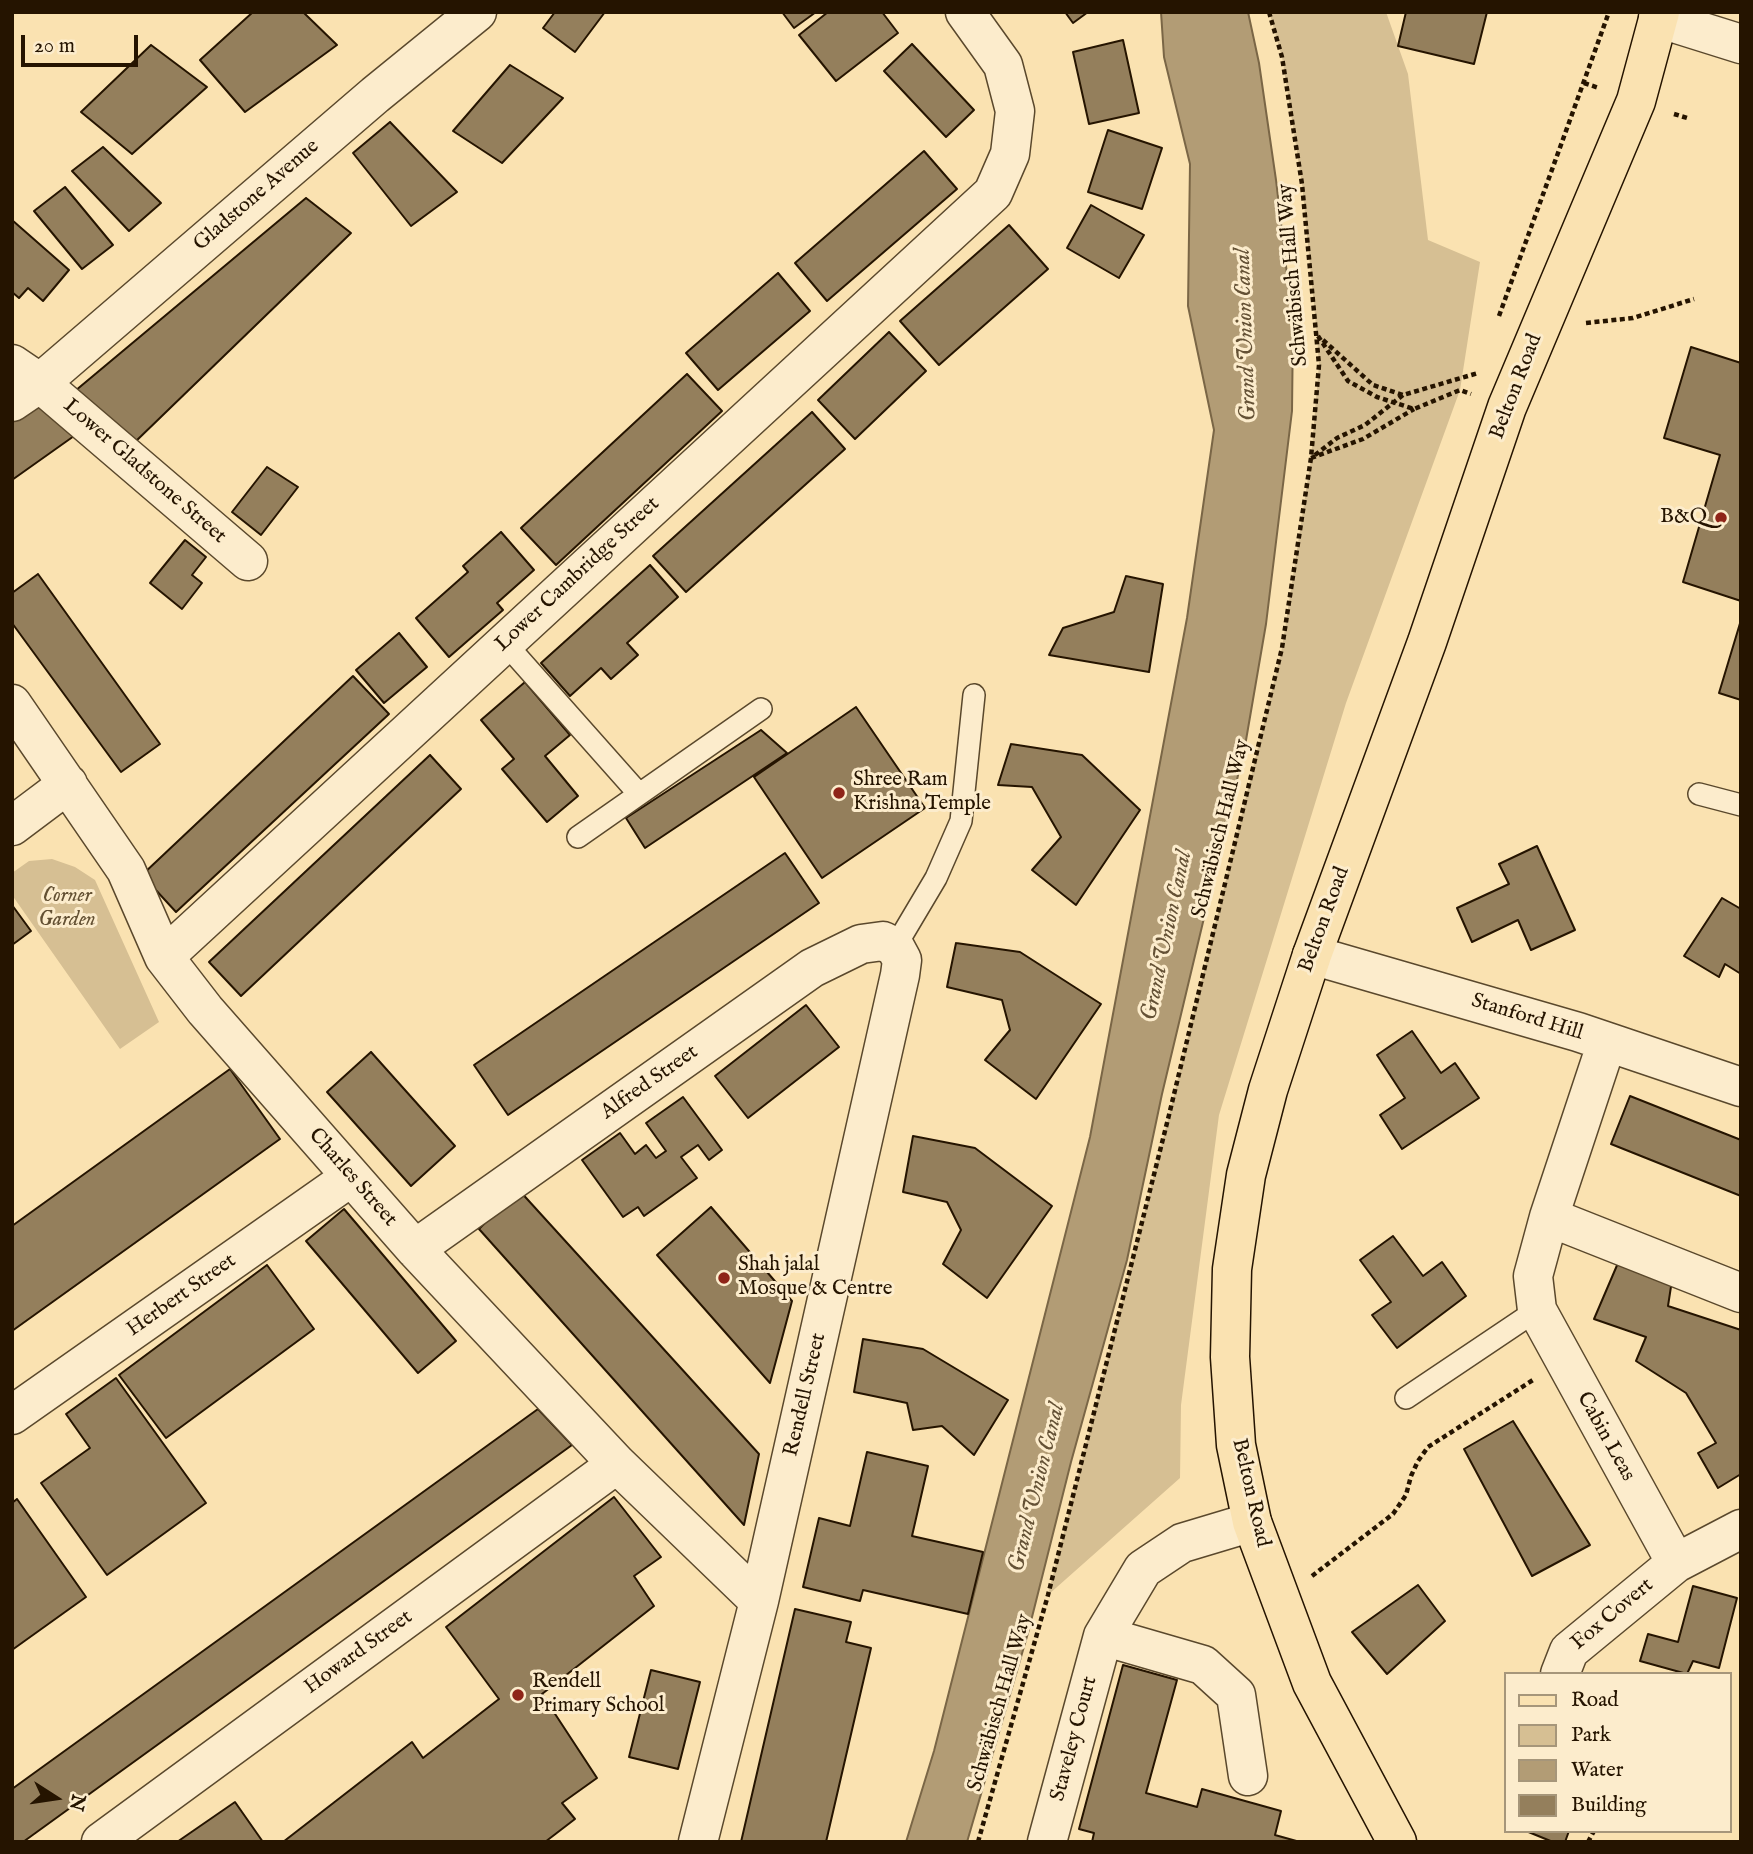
<!DOCTYPE html>
<html>
<head>
<meta charset="utf-8">
<style>
	body { margin:0 }
	#map { position:relative; width:1753px; height:1854px; overflow:hidden; background:#fae2b1; font-family:"IM FELL English",serif }
	canvas { display:block }
	.frame { position:absolute; inset:0; border:14px solid #251400; pointer-events:none }
	.legend { position:absolute; left:1504px; top:1672px; width:228px; height:161px; box-sizing:border-box; background:#fceccc; border:2px solid #a6967a; margin:0; padding:9px 12px; list-style:none; font-size:21px; color:#251400 }
	.legend li { display:flex; align-items:center; gap:14px; height:35px }
	.legend b { width:35px; border:2px solid #a6967a }
	.north { position:absolute; left:21px; top:1763px; width:70px; height:70px; -webkit-text-stroke:5px #fceccc; paint-order:stroke; rotate:102deg; font-size:19px; font-weight:700; line-height:28px; text-align:center; color:#251400 }
	.north::after { content:''; display:block; margin:auto; width:24px; height:32px; background:#251400; clip-path:polygon(50% 0,100% 100%,50% 72%,0 100%) }
	.scale { position:absolute; left:21px; top:35px; width:117px; height:32px; box-sizing:border-box; border:4px solid #251400; border-top:0; padding-left:9px; font-size:21px; line-height:24px; white-space:nowrap; color:#251400; -webkit-text-stroke:5px #fceccc; paint-order:stroke }
</style>
</head>
<body>
<div id="map">
<canvas width="1753" height="1854"></canvas>
<div class="frame"></div>
<ul class="legend">
<li><b style="height:9px;background:#fae2b1"></b>Road</li>
<li><b style="height:19px;background:#d6bf93"></b>Park</li>
<li><b style="height:19px;background:#b29c75"></b>Water</li>
<li><b style="height:19px;background:#947f5c"></b>Building</li>
</ul>
<div class="north">N</div>
<div class="scale">20 m</div>
</div>
<script>
const context = document.querySelector('canvas').getContext('2d');
context.lineJoin = 'round';
function fill(path, color) {
  context.fillStyle = color;
  context.fill(path, 'evenodd');
}
function poly(rows) {
  const path = new Path2D();
  for (const r of rows) {
    path.moveTo(r[0], r[1]);
    for (let i = 2; i < r.length; i += 2) path.lineTo(r[i], r[i + 1]);
  }
  return path;
}
function stroke(path, color, width, dash) {
  context.strokeStyle = color;
  context.lineWidth = width;
  context.lineCap = dash ? 'butt' : 'round';
  context.setLineDash(dash || []);
  context.stroke(path);
}
function label(font, color, halo, rows, align = 'center') {
  context.font = font + ' "IM FELL English",serif';
  context.lineWidth = 6;
  context.setLineDash([]);
  context.textBaseline = 'middle';
  context.strokeStyle = halo;
  context.fillStyle = color;
  for (const [text, x, y, turn = 0] of rows) {
    context.save();
    context.translate(x, y);
    context.rotate((+turn || 0) * Math.PI / 180);
    context.textAlign = isNaN(turn) ? turn : align;
    if (halo) context.strokeText(text, 0, 0);
    context.fillText(text, 0, 0);
    context.restore();
  }
}
fill(poly([
	[1269,12,1386,12,1408,74,1428,240,1480,262,1460,390,1346,703,1219,1115,1181,1405,1180,1478,1048,1595,1169,1115,1282,648,1311,458,1319,365,1317,336,1302,184,1282,57],
	[52,859,75,867,95,880,159,1022,120,1049,12,895,12,873,29,861]
]), '#d6bf93');
const water = poly([
	[1161,12,1248,12,1259,63,1276,180,1293,326,1292,411,1266,624,1245,746,1162,1094,1127,1260,1071,1462,1028,1633,967,1842,906,1842,934,1751,1090,1137,1187,618,1214,430,1188,306,1190,164,1164,57,1161,12]
]);
fill(water, '#b29c75');
stroke(water, '#7a6646', 2);
const building = poly([
	[253,12,303,12,337,45,245,112,200,60,253,12],
	[555,12,605,12,575,52,543,28,555,12],
	[782,12,816,12,794,28,782,12],
	[828,12,882,12,898,33,836,81,799,35,828,12],
	[1065,12,1088,12,1073,23,1065,12],
	[1406,12,1487,12,1474,64,1398,46,1406,12],
	[1123,40,1139,113,1089,124,1073,52,1123,40],
	[912,44,974,110,946,137,884,71,912,44],
	[151,45,207,87,132,154,81,112,151,45],
	[510,65,563,98,502,163,453,131,510,65],
	[390,122,457,192,411,226,353,153,390,122],
	[1108,130,1162,148,1142,209,1088,192,1108,130],
	[103,147,161,203,129,231,72,171,103,147],
	[924,151,957,189,827,301,795,263,924,151],
	[65,187,113,245,82,269,34,211,65,187],
	[306,198,351,233,134,443,75,391,306,198],
	[1091,205,1144,235,1119,278,1067,248,1091,205],
	[12,220,69,270,43,301,28,288,19,298,12,292,12,220],
	[1009,225,1048,269,939,365,900,321,1009,225],
	[778,273,810,311,718,390,686,353,778,273],
	[889,332,926,371,855,439,818,400,889,332],
	[1691,347,1741,363,1741,601,1683,582,1720,455,1664,438,1691,347],
	[687,374,722,411,556,565,521,528,687,374],
	[43,394,74,436,12,480,12,416,43,394],
	[812,412,845,449,686,592,653,556,812,412],
	[267,467,298,487,261,535,232,512,267,467],
	[501,532,534,570,497,603,503,610,449,657,416,618,468,572,463,566,501,532],
	[185,540,206,557,192,575,202,583,182,609,150,583,185,540],
	[650,565,678,597,627,643,638,655,611,679,601,668,570,696,541,663,650,565],
	[38,574,160,744,121,772,12,623,12,593,38,574],
	[1126,576,1163,584,1149,672,1049,655,1063,628,1114,612,1126,576],
	[1741,620,1741,700,1719,693,1741,620],
	[399,633,427,667,384,703,356,670,399,633],
	[353,676,389,714,176,912,142,875,353,676],
	[525,682,570,735,545,756,578,796,547,822,502,769,514,759,481,720,525,682],
	[856,707,925,808,822,878,754,777,856,707],
	[761,730,787,753,645,848,626,818,761,730],
	[1011,744,1082,755,1140,810,1076,905,1032,870,1061,837,1032,787,998,785,1011,744],
	[430,755,461,789,241,996,209,962,430,755],
	[1537,846,1575,930,1531,950,1518,920,1472,942,1457,908,1509,884,1499,864,1537,846],
	[785,853,819,903,508,1115,474,1065,785,853],
	[1722,898,1741,909,1741,974,1725,964,1719,977,1684,956,1722,898],
	[12,905,31,931,12,945,12,905],
	[956,943,1020,952,1101,1004,1036,1099,985,1060,1010,1030,1002,1000,947,987,956,943],
	[806,1005,839,1047,748,1118,715,1076,806,1005],
	[1412,1031,1441,1073,1455,1063,1479,1098,1402,1149,1380,1115,1405,1098,1377,1055,1412,1031],
	[371,1052,455,1146,411,1186,327,1092,371,1052],
	[230,1069,280,1139,12,1331,12,1226,230,1069],
	[1630,1096,1741,1140,1741,1196,1611,1144,1630,1096],
	[683,1097,722,1150,709,1160,698,1145,681,1157,697,1178,644,1216,638,1207,623,1217,582,1160,620,1133,635,1154,646,1145,656,1158,666,1151,646,1123,683,1097],
	[913,1136,975,1148,1052,1206,987,1298,943,1264,961,1230,947,1202,903,1192,913,1136],
	[518,1189,759,1454,744,1525,479,1229,518,1189],
	[711,1207,792,1301,770,1383,657,1255,711,1207],
	[344,1209,456,1341,418,1373,306,1241,344,1209],
	[1393,1236,1423,1276,1442,1262,1466,1296,1397,1348,1372,1315,1391,1302,1360,1260,1393,1236],
	[1618,1263,1672,1280,1668,1306,1741,1330,1741,1474,1718,1488,1698,1453,1716,1443,1686,1393,1636,1361,1646,1337,1594,1319,1618,1263],
	[267,1265,314,1329,166,1438,119,1375,267,1265],
	[863,1339,923,1349,1008,1400,974,1455,942,1426,913,1430,907,1403,854,1392,863,1339],
	[116,1378,206,1503,107,1575,41,1483,90,1448,66,1414,116,1378],
	[538,1409,572,1445,23,1842,12,1842,12,1789,538,1409],
	[1513,1421,1590,1545,1532,1576,1464,1449,1513,1421],
	[867,1452,928,1466,912,1536,983,1552,968,1614,863,1590,860,1601,803,1587,819,1518,850,1526,867,1452],
	[614,1497,661,1557,634,1576,654,1606,542,1694,597,1778,562,1803,575,1819,545,1842,283,1842,412,1742,423,1758,499,1699,446,1627,614,1497],
	[17,1499,86,1597,12,1650,12,1503,17,1499],
	[1418,1585,1445,1621,1387,1674,1352,1632,1418,1585],
	[1693,1586,1737,1598,1719,1668,1693,1661,1687,1674,1640,1661,1648,1634,1678,1642,1693,1586],
	[795,1609,851,1622,846,1642,871,1648,826,1842,741,1842,795,1609],
	[1123,1665,1177,1680,1146,1793,1197,1807,1202,1789,1281,1811,1275,1835,1300,1842,1092,1842,1094,1833,1079,1829,1123,1665],
	[651,1670,700,1682,678,1769,629,1757,651,1670],
	[235,1802,263,1842,177,1842,235,1802],
	[1526,1831,1569,1831,1565,1842,1553,1842,1526,1831]
]);
fill(building, '#947f5c');
stroke(building, '#251400', 2);
const service = poly([
	[505,643,639,794],
	[1699,794,1741,805],
	[578,837,761,709],
	[895,947,936,878,961,821,974,695],
	[1406,1398,1537,1310]
]);
const minor = poly([
	[1658,18,1741,44],
	[12,364,40,383,248,561],
	[12,402,40,383,375,95,477,12],
	[12,704,126,870,164,957,205,1010,415,1249,617,1464,759,1601],
	[12,826,68,784],
	[1312,955,1578,1032,1741,1087],
	[164,957,993,193,1010,154,1015,111,1003,65,965,12],
	[1607,1042,1549,1217,1533,1276,1537,1310,1676,1563],
	[1549,1217,1741,1293],
	[415,1249,812,968,861,944,883,941,895,947,902,960,900,975,759,1601,698,1842],
	[12,1415,351,1177],
	[1103,1636,1203,1665,1236,1695,1248,1776],
	[1560,1674,1569,1651,1676,1563,1741,1529],
	[101,1842,617,1464],
	[1047,1842,1103,1636,1143,1569,1182,1543,1252,1522]
]);
const primary = poly([
	[1397,1842,1312,1683,1252,1522,1236,1445,1230,1357,1232,1269,1246,1175,1268,1090,1312,955,1427,642,1507,407,1636,101,1660,12]
]);
stroke(service, '#5a482c', 24);
stroke(minor, '#5a482c', 41);
stroke(primary, '#251400', 41);
stroke(poly([
	[1584,83,1599,88],
	[1674,114,1687,118],
	[1499,316,1609,12],
	[1586,323,1633,318,1694,299],
	[1318,336,1348,381,1377,397,1414,409,1460,390,1471,394],
	[1323,340,1373,385,1403,395,1478,373],
	[1315,455,1337,438,1365,425,1403,395],
	[1311,458,1363,439,1414,409],
	[1312,1576,1393,1514,1406,1495,1411,1476,1418,1461,1428,1447,1533,1380],
	[978,1842,1048,1595,1169,1115,1282,648,1311,458,1319,365,1302,184,1282,57,1269,12],
	[1588,1842,1594,1831]
]), '#251400', 4.5, [5, 3.5]);
stroke(service, '#fceccc', 21);
stroke(minor, '#fceccc', 38);
stroke(primary, '#fae2b1', 38);
for (const [x, y, r, color] of [
	[1721,518,7,"#8f2418"],
	[839,793,7,"#8f2418"],
	[724,1278,7,"#8f2418"],
	[518,1695,7,"#8f2418"]
]) {
  const dot = new Path2D();
  dot.arc(x, y, r, 0, 2 * Math.PI);
  context.fillStyle = color;
  context.fill(dot);
  stroke(dot, '#fceccc', 2.5);
}
label('21px', '#251400', '#fceccc', [
	["Gladstone Avenue",257,196,-41],
	["Schwäbisch Hall Way",1294,275,-95],
	["Belton Road",1517,387,-69],
	["Lower Gladstone Street",144,472,41],
	["Lower Cambridge Street",578,575,-43],
	["Schwäbisch Hall Way",1222,829,-76],
	["Belton Road",1325,920,-70],
	["Stanford Hill",1527,1018,17],
	["Alfred Street",650,1083,-35],
	["Charles Street",352,1178,49],
	["Herbert Street",182,1296,-35],
	["Rendell Street",806,1395,-77],
	["Cabin Leas",1605,1437,61],
	["Belton Road",1250,1493,77],
	["Fox Covert",1613,1615,-40],
	["Howard Street",359,1653,-36],
	["Schwäbisch Hall Way",1001,1703,-74],
	["Staveley Court",1075,1739,-75]
]);
label('21px', '#251400', '#fceccc', [
	["B&Q",1707,518,"right"],
	["Shree Ram",853,781],
	["Krishna Temple",853,805],
	["Shah jalal",738,1266],
	["Mosque & Centre",738,1290],
	["Rendell",532,1683],
	["Primary School",532,1707]
], 'left');
label('italic 21px', '#635033', '#fceccc', [
	["Corner",67,897],
	["Garden",67,921]
]);
label('italic 23px', '#645135', '#fceccc', [
	["Grand Union Canal",1247,335,-92],
	["Grand Union Canal",1168,936,-78],
	["Grand Union Canal",1038,1488,-76]
]);
</script>
</body>
</html>
